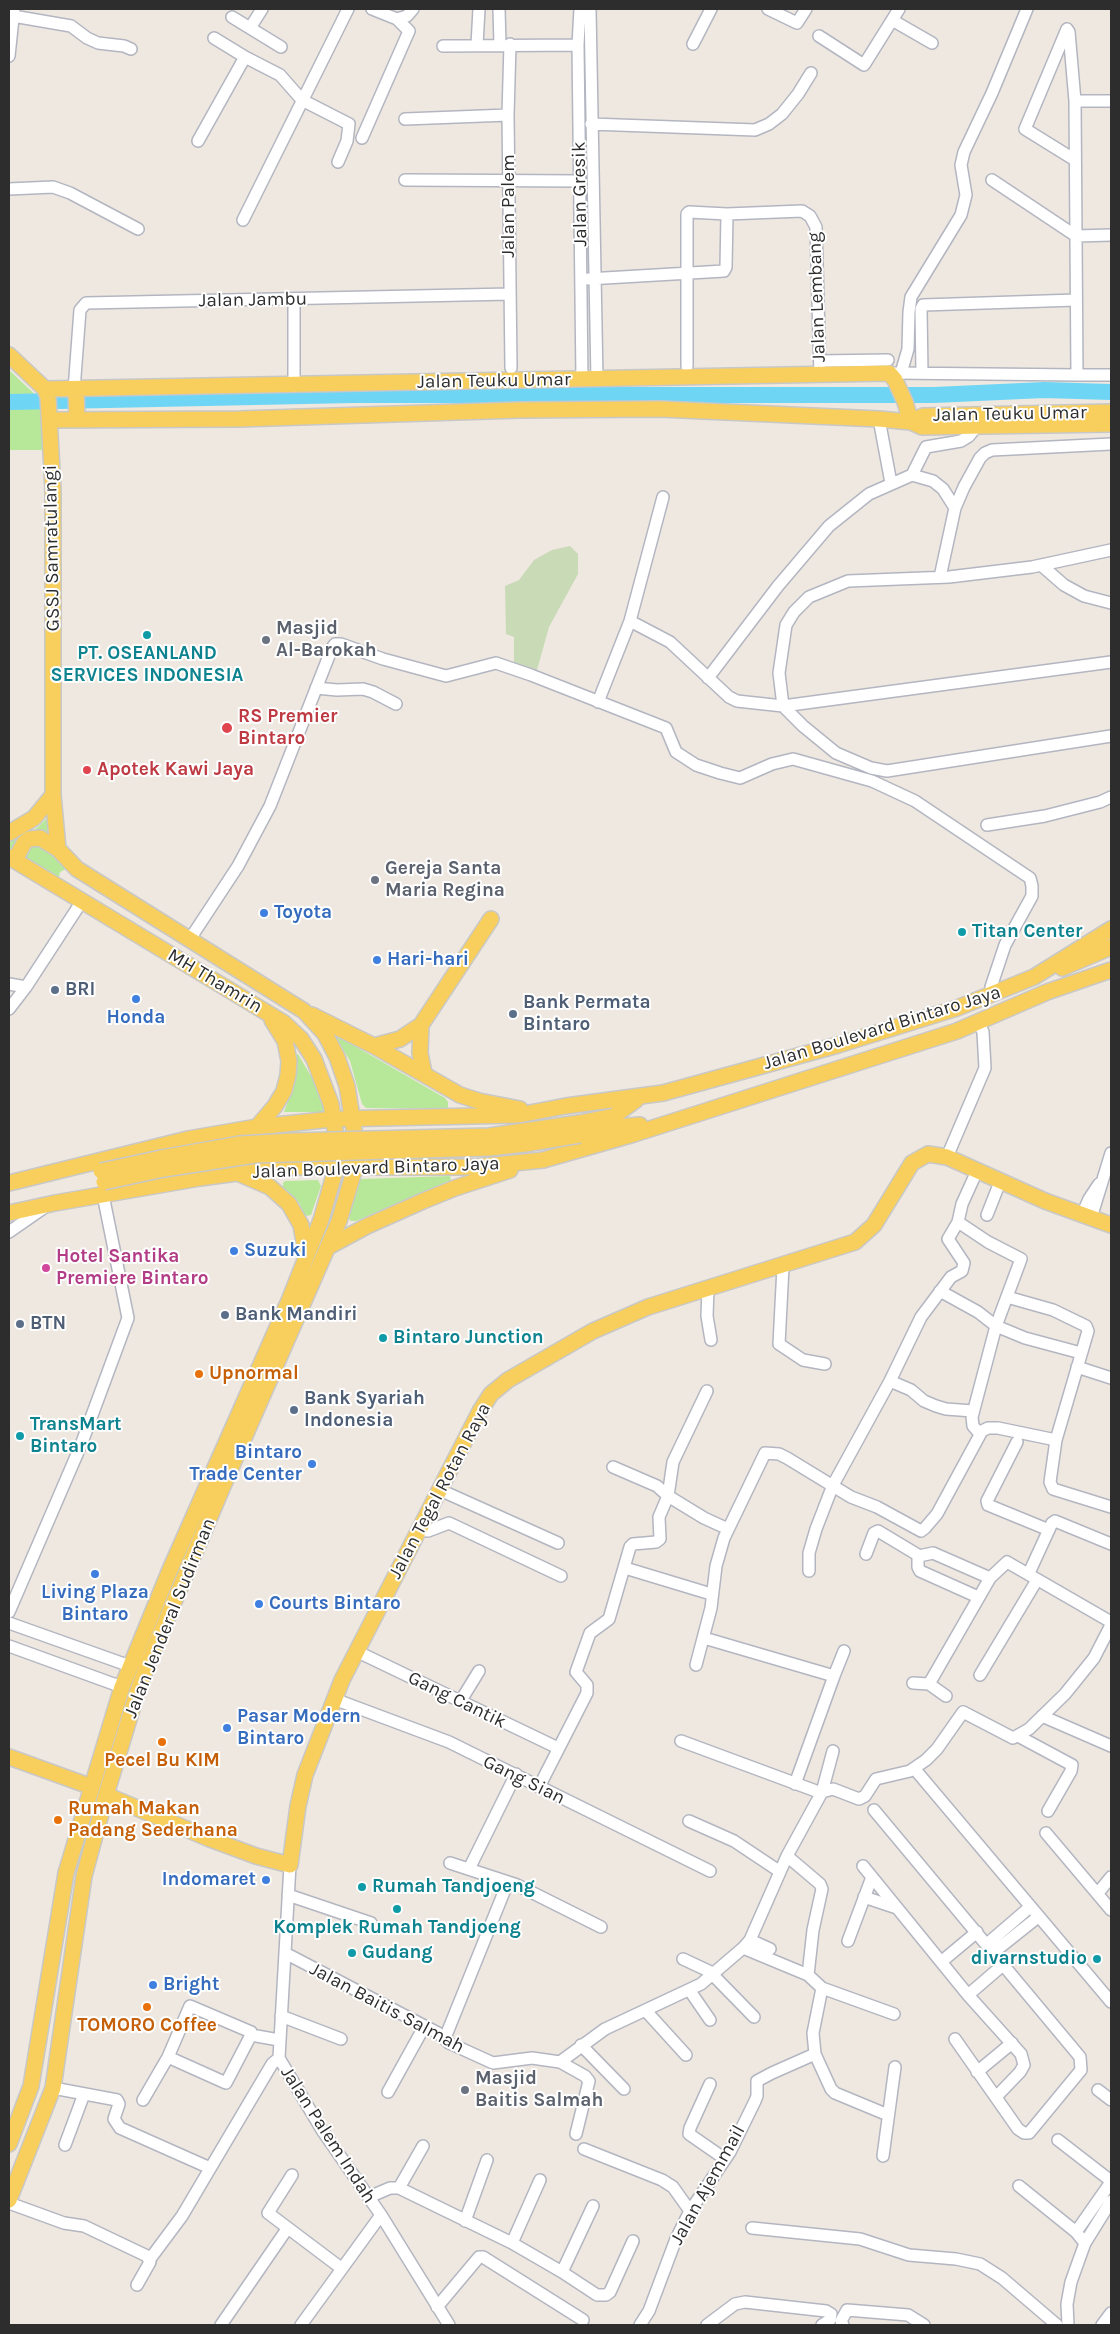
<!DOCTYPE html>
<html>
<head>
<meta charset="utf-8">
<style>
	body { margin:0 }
	#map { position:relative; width:1120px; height:2334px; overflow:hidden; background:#efe8e0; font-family:Karla,sans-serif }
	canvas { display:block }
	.frame { position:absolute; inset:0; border:10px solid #2d2d2d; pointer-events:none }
</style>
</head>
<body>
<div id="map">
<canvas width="1120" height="2334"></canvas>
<div class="frame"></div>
</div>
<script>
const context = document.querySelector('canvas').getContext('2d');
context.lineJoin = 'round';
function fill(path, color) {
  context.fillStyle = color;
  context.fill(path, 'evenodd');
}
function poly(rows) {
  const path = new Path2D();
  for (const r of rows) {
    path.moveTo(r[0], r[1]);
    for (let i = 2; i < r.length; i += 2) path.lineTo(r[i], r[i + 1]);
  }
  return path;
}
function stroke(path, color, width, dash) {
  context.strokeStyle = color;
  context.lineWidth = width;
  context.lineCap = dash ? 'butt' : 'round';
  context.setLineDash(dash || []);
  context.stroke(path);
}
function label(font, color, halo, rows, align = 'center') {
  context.font = font + ' Karla,sans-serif';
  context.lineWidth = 4;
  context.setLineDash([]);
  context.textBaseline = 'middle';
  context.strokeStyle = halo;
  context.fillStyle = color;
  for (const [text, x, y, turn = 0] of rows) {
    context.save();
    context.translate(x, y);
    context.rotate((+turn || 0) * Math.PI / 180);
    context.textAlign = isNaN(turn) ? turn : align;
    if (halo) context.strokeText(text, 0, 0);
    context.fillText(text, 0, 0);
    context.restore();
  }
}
fill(poly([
	[9,370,43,402,46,450,9,450],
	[51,814,68,868,60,872,58,883,9,853,9,841,23,837,38,827],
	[334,1034,445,1098,448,1102,448,1107,446,1109,366,1108,362,1104,350,1061],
	[298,1054,319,1090,326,1112,284,1112,294,1085,297,1071,295,1056],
	[450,1176,451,1180,356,1221,351,1221,349,1219,357,1183,361,1179],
	[318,1180,321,1186,311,1215,306,1216,302,1213,300,1204,283,1187,283,1183,285,1181]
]), '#b7e89a');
fill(poly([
	[570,546,578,554,578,574,549,627,537,670,514,662,514,637,506,634,505,586,519,580,534,560,552,550]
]), '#c9dab6');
stroke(poly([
	[9,402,354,395,934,395,1044,390,1111,392]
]), '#6fd5f5', 16);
const minor = poly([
	[372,9,397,19,407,16,413,9],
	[499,9,500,45],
	[580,9,578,45,582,380],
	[590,9,597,379],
	[768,9,797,23,806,9],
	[13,16,71,26,87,38,98,43,124,46,131,49],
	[232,17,281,47],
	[892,20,932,43],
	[250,28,262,9],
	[1067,29,1069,32,1075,101,1077,375,1111,375],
	[1067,29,1025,129,1075,160],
	[819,36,864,65,899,9],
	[214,38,245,57],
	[510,44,508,115,511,368],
	[693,44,711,9],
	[477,45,479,9],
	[443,46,578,45],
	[9,56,14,9],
	[1075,101,1111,101],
	[405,119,508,115],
	[591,124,755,130,769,124,782,114,798,94,811,73],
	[362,138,409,31,397,19],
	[198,141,245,57,280,75,302,100,349,124,347,141,338,162],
	[405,180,580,181],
	[992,180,1076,236,1111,235],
	[9,189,53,187,70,193,138,229],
	[243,220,348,9],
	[588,279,724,271,726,267,727,214],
	[820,361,888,360],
	[687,366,687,214,689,212,727,214,802,211,810,216,816,227,820,375],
	[895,373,1077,375],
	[901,373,908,349,909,312,911,297,961,215,966,195,961,165,964,152,992,93,1027,9],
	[922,373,921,309,923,305,1076,300],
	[294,386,294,299],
	[74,390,80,310,86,303,510,294],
	[879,419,891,483],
	[912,475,926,447,961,441,969,436,977,426],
	[1111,550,1032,567,949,577,848,581,809,597,794,612,786,625,779,673,783,706,803,726,836,753,871,768,887,771,1111,736],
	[1041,565,1064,585,1084,596,1111,603],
	[940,577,955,508,964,487,980,458,985,453,992,450,1111,444],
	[630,621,670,642,729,697,737,701,783,706,1111,662],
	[708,678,778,586,829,526,869,494,912,475,933,481,943,489,955,508],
	[316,688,337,690,363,689,373,692,396,704],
	[598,702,630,621,663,497],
	[987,825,1045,816,1100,802,1111,797],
	[190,939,238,866,270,806,332,648,335,644,341,644,383,659,446,676,496,663,531,675,666,728,676,752,696,765,720,773,740,778,772,764,793,759,872,781,915,801,1030,878,1032,886,1032,896,1005,945,991,987,994,995],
	[9,984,26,987,82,901],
	[9,1009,26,987],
	[947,1157,985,1068,983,1032,979,1023],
	[987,1215,1000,1182],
	[1082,1215,1089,1199,1099,1184],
	[1091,1218,1111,1153],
	[958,1222,988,1242,1021,1259,996,1326,972,1417,973,1426,980,1434],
	[9,1232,45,1207],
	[783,1267,779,1344,803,1360,825,1364],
	[708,1288,707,1316,711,1340],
	[940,1291,978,1312,996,1326,1025,1338,1081,1353],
	[1007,1297,1053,1310,1086,1326,1088,1331,1056,1440,1050,1482,1053,1489,1111,1507],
	[1077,1367,1111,1378],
	[890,1381,911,1390,924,1401,936,1406,946,1409,973,1411],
	[1017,1442,987,1501,988,1505,1049,1530],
	[613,1467,657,1486,668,1496,704,1518,728,1529],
	[440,1490,558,1543],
	[419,1530,428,1531,449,1523,561,1576],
	[866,1554,874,1533,878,1531,918,1555,918,1567,920,1571,978,1597],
	[919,1556,933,1553,990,1578],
	[625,1568,711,1594],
	[809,1571,809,1553,816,1529,833,1485,890,1381,921,1317,951,1277,962,1271,964,1263,948,1239,958,1222,962,1204,977,1171],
	[1029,1573,1052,1523,1055,1521,1111,1544],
	[9,1612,81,1445,128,1318,103,1195],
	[9,1623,130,1666],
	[704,1638,834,1676,795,1784],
	[9,1646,122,1687],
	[356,1651,558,1748],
	[696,1665,711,1608,716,1566,724,1538,765,1453,779,1454,787,1458,851,1497,877,1507,921,1531,925,1528,937,1514,982,1431,988,1428,998,1428,1056,1440],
	[980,1675,1037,1580],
	[834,1676,844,1651],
	[913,1683,929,1684,946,1696],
	[929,1684,990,1578,1007,1562,1111,1622],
	[334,1699,449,1742,710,1871],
	[460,1702,479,1671],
	[1042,1716,1111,1746],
	[1018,1736,1072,1765,1071,1771,1048,1811],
	[681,1741,816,1791,822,1792,833,1789,859,1799,865,1796,876,1779,910,1771,926,1760,937,1749,963,1712,1013,1738,1029,1729,1065,1694,1094,1658,1111,1625],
	[918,1773,1111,2002],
	[539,1787,587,1693,587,1685,576,1672,590,1633,609,1619,630,1547,633,1544,656,1542,660,1539,659,1517,668,1496,673,1462,707,1391],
	[874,1810,1080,2057,1081,2070,1029,2133,1024,2133,1018,2129,955,2039],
	[689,1821,734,1841,779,1871],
	[1046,1833,1111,1910],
	[787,1856,820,1884,822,1889,813,1930,808,1975],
	[450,1863,517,1885,601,1927],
	[290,1865,279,2058,322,2130,381,2215,449,2325],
	[863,1866,968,1995,1021,2054,1024,2065,1020,2072,996,2097],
	[469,1869,516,1774],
	[1098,1893,1111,1877],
	[288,1895,371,1923],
	[864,1897,897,1908],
	[750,1940,770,1949],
	[848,1941,872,1877],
	[987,1944,1030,1907],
	[743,1948,808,1975,822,1988,813,2033,815,2054,831,2089,835,2093,888,2115],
	[994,1952,1038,1917],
	[285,1953,438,2033,449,2043,493,2063,532,2058,560,2062,605,2029,701,1984,743,1948,750,1940,787,1856,822,1792,833,1751],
	[683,1959,715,1974],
	[941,1962,977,1932],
	[713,1975,754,2017],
	[822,1988,894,2014],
	[690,1991,710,2020],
	[968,1995,1004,1964],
	[646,2011,686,2055],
	[281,2016,341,2039],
	[445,2038,508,1882],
	[581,2045,624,2089],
	[168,2057,190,2006,251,2032,251,2035,279,2040],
	[560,2062,585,2076,589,2081,576,2134],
	[977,2072,1012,2043],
	[710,2084,690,2128,689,2134,725,2159],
	[53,2088,117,2100,119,2104,114,2119,120,2128,210,2168],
	[1098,2090,1111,2100],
	[388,2092,424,2027],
	[143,2100,168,2057,226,2083,251,2035],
	[1058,2140,1111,2181],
	[65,2145,84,2094],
	[584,2149,662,2180,673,2187,690,2211],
	[883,2156,895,2067],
	[292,2175,268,2213,341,2268],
	[1019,2186,1076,2232,1085,2243],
	[399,2188,423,2146],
	[369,2197,390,2188,399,2188,512,2243,562,2272,597,2295,606,2295,610,2292,633,2241],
	[9,2203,64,2223,84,2226,147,2256,150,2262,137,2285],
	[465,2221,487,2160],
	[752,2228,860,2239,909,2255,956,2259,980,2264,1002,2278,1057,2325],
	[1076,2232,1111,2182],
	[512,2243,540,2180],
	[150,2259,182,2216,272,2064,279,2058],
	[562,2272,593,2206],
	[437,2307,479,2257,483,2257,583,2320],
	[221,2325,287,2229],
	[301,2325,381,2215],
	[640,2325,649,2311,676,2239,690,2211,730,2152,755,2101,757,2096,757,2081,772,2073,815,2054],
	[707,2325,735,2304,745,2302,826,2311,831,2314,830,2320,822,2325],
	[843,2325,841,2321,847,2310,908,2315,924,2325],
	[1068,2325,1067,2304,1071,2282,1085,2243,1111,2201],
	[1102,2325,1111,2313]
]);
const major = poly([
	[9,355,45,389,48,397,53,490,53,795,58,849],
	[45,389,889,373,895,380,905,402,911,422],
	[76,390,77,420],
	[50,420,239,419,520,410,660,409,879,419,911,422,922,427,1111,424],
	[911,422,923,416,1111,412],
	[9,833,34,818,53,795],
	[9,857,284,1023,301,1039,314,1059,331,1104,336,1137,336,1168,321,1220,288,1303,169,1572,122,1687,66,1873,31,2086,9,2144],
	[1062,968,1111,947],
	[312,1015,374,1046,460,1095,479,1101,520,1109],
	[421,1025,420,1053,424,1073],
	[374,1046,400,1039,421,1025,491,919],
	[579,1123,614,1116,636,1100],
	[257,1127,275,1106,284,1091,288,1075,289,1061,285,1041,272,1020],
	[580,1135,616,1127,640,1125],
	[240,1174,270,1187,289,1204,301,1225,306,1254],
	[9,1183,188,1139,257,1127,333,1119,519,1115,566,1106,663,1093,838,1045,957,1008,1034,977,1111,929],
	[9,1213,55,1203,200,1178,281,1167,475,1167,543,1160,634,1134,957,1031,1047,992,1111,970],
	[328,1247,367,1226,423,1201,455,1188,510,1170],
	[9,1757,92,1787],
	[106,1795,210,1839,256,1856,290,1865,298,1806,305,1775,342,1680,480,1411,491,1394,508,1380,593,1331,648,1307,855,1242,874,1225,912,1163,928,1154,947,1157,1045,1201,1111,1225],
	[9,2200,53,2088,84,1876,106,1795,137,1693,146,1668,223,1486,339,1221,355,1168,355,1136,347,1086,337,1057,325,1034,304,1011,77,869,58,849,40,838,29,839,24,843,15,860]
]);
stroke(minor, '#b3b6c1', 14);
stroke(major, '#c8c8c8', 18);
stroke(minor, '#fff', 11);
stroke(major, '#f8cf5c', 15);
const majorBridge = poly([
	[101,1171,161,1158,240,1144,291,1141,489,1136,579,1123],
	[104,1182,164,1169,255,1155,490,1148,525,1144,580,1135]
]);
stroke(majorBridge, '#c8c8c8', 18, []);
stroke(majorBridge, '#f8cf5c', 15);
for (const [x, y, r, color] of [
	[147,635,5,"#0f9aa8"],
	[266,640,5,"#6b7280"],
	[227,728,6,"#e0444e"],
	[87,770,5,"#e0444e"],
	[375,880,5,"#6b7280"],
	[264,913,5,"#3f7fe0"],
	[962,932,5,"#0f9aa8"],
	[377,960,5,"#3f7fe0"],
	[55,990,5,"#5c6f8a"],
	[136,999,5,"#3f7fe0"],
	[513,1014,5,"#5c6f8a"],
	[234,1251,5,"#3f7fe0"],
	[46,1268,5,"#d1479c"],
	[225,1315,5,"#5c6f8a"],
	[20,1324,5,"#5c6f8a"],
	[383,1338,5,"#0f9aa8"],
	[199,1374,5,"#e8710a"],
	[294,1410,5,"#5c6f8a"],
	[20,1436,5,"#0f9aa8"],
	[312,1464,5,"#3f7fe0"],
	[95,1574,5,"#3f7fe0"],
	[259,1604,5,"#3f7fe0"],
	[227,1728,5,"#3f7fe0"],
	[162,1742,5,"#e8710a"],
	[58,1820,5,"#e8710a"],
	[266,1880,5,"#3f7fe0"],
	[362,1887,5,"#0f9aa8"],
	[397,1909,5,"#0f9aa8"],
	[352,1953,5,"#0f9aa8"],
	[1097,1959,5,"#0f9aa8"],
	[153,1985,5,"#3f7fe0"],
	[147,2007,5,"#e8710a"],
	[465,2090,5,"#6b7280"]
]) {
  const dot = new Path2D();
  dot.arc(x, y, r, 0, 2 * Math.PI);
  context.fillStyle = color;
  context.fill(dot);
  stroke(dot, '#fff', 2);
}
label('19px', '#2d2d2d', '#fff', [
	["Jalan Gresik",580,194,-91],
	["Jalan Palem",509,206,-90],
	["Jalan Lembang",817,297,-92],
	["Jalan Jambu",253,300,-1],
	["Jalan Teuku Umar",494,381,-1],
	["Jalan Teuku Umar",1010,414,-1],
	["GSSJ Samratulangi",52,548,-91],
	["MH Thamrin",215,981,31],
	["Jalan Boulevard Bintaro Jaya",882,1028,-17],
	["Jalan Boulevard Bintaro Jaya",376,1168,-2],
	["Jalan Tegal Rotan Raya",440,1491,-62],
	["Jalan Jenderal Sudirman",170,1618,-68],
	["Gang Cantik",457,1700,26],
	["Gang Sian",524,1780,26],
	["Jalan Baitis Salmah",387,2008,28],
	["Jalan Palem Indah",328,2135,57],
	["Jalan Ajemmail",708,2185,-61]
]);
label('bold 19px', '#5b616d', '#fff', [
	["Masjid",276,629],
	["Al-Barokah",276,651],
	["Gereja Santa",385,869],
	["Maria Regina",385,891],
	["Masjid",475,2079],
	["Baitis Salmah",475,2101]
], 'left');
label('bold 19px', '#0d838f', '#fff', [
	["PT. OSEANLAND",147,654,"center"],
	["SERVICES INDONESIA",147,676,"center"],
	["Titan Center",972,932],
	["Bintaro Junction",393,1338],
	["TransMart",30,1425],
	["Bintaro",30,1447],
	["Rumah Tandjoeng",372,1887],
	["Komplek Rumah Tandjoeng",397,1928,"center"],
	["Gudang",362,1953],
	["divarnstudio",1087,1959,"right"]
], 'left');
label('bold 19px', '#be3a42', '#fff', [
	["RS Premier",238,717],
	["Bintaro",238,739],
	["Apotek Kawi Jaya",97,770]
], 'left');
label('bold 19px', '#366cbe', '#fff', [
	["Toyota",274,913],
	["Hari-hari",387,960],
	["Honda",136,1018,"center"],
	["Suzuki",244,1251],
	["Bintaro",302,1453,"right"],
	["Trade Center",302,1475,"right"],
	["Living Plaza",95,1593,"center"],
	["Bintaro",95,1615,"center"],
	["Courts Bintaro",269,1604],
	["Pasar Modern",237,1717],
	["Bintaro",237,1739],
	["Indomaret",256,1880,"right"],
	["Bright",163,1985]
], 'left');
label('bold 19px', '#4e5e75', '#fff', [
	["BRI",65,990],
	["Bank Permata",523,1003],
	["Bintaro",523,1025],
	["Bank Mandiri",235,1315],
	["BTN",30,1324],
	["Bank Syariah",304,1399],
	["Indonesia",304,1421]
], 'left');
label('bold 19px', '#b23c85', '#fff', [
	["Hotel Santika",56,1257],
	["Premiere Bintaro",56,1279]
], 'left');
label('bold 19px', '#c56008', '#fff', [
	["Upnormal",209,1374],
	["Pecel Bu KIM",162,1761,"center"],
	["Rumah Makan",68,1809],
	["Padang Sederhana",68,1831],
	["TOMORO Coffee",147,2026,"center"]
], 'left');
</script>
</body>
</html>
